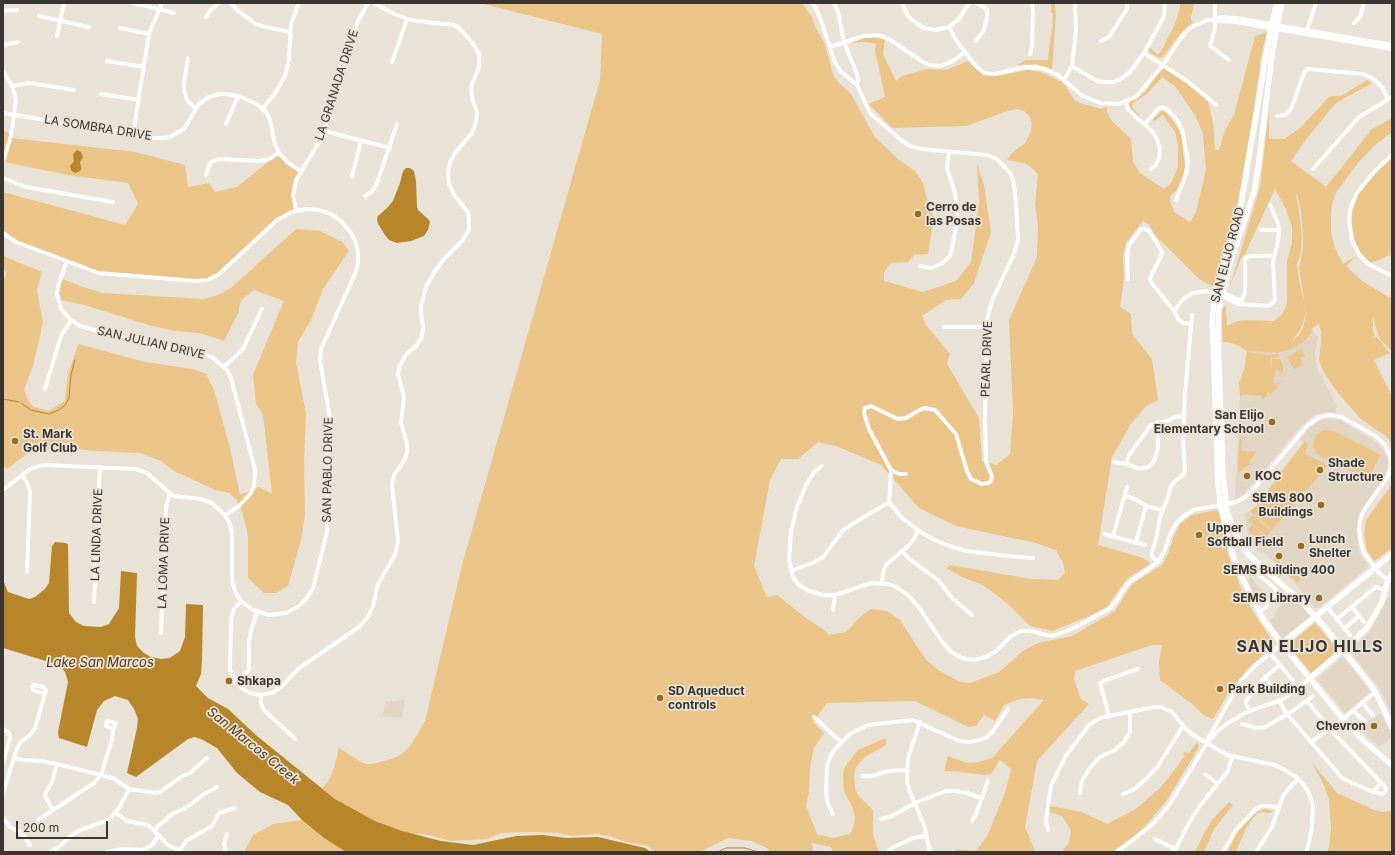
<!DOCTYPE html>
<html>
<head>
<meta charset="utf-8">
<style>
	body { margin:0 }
	#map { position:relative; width:1395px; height:855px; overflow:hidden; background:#e9e2d7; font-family:Inter,sans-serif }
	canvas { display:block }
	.frame { position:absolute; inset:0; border:4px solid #393631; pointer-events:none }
	.scale { position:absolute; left:16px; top:821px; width:92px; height:18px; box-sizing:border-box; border:2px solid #393631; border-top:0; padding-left:5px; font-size:12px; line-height:14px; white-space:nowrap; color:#393631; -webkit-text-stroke:3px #e9e2d7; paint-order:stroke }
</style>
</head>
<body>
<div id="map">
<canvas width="1395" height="855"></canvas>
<div class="frame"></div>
<div class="scale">200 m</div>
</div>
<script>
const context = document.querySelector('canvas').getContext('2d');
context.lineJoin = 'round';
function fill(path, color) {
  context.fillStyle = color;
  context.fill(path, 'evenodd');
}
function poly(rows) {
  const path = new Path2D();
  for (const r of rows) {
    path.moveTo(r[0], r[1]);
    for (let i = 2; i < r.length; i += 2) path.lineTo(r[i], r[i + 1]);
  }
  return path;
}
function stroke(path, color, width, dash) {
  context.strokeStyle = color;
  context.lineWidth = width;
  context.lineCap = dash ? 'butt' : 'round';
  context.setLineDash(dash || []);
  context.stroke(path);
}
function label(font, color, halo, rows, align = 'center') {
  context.font = font + ' Inter,sans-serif';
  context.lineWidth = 3.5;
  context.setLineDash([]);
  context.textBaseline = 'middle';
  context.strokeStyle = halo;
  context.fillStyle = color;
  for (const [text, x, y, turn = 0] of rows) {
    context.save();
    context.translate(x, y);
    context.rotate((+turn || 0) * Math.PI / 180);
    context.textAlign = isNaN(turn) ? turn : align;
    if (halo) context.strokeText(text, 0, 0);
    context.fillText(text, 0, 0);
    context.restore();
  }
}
fill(poly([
	[1313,332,1318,336,1315,352,1317,368,1337,406,1335,413,1324,412,1313,416,1299,428,1245,493,1235,500,1241,377,1244,372,1247,351,1278,353,1291,349,1301,344],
	[1326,419,1340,420,1377,443,1386,454,1388,462,1385,477,1364,506,1358,517,1357,539,1359,552,1369,566,1320,607,1315,608,1301,590,1265,553,1257,551,1248,533,1244,513,1251,511,1261,500,1304,443,1300,439,1309,427,1318,421],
	[1250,576,1265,594,1257,600,1248,582],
	[1291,597,1300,604,1310,616,1282,638,1270,622,1279,607],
	[1388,597,1392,600,1392,714,1380,689,1349,650,1370,632],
	[1343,657,1371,692,1345,713,1317,679],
	[405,700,402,718,383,717,385,702],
	[1381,713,1392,737,1379,747,1360,728,1366,722]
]), '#e1d6c4');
fill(poly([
	[480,3,802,3,812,17,815,26,825,44,833,75,837,81,851,94,875,137,898,159,915,171,923,183,928,203,933,210,931,236,928,254,914,255,908,262,891,263,884,272,884,281,923,292,956,281,971,262,979,203,977,164,984,185,991,233,974,283,961,299,946,300,922,316,926,325,950,354,947,364,979,418,982,461,997,465,1010,454,1013,414,1009,320,1037,257,1038,226,1035,204,1038,174,1031,167,1024,163,1007,160,1012,153,1025,143,1031,131,1032,123,1029,116,1024,111,1017,109,1008,111,966,126,892,128,869,104,885,97,875,51,876,44,867,42,849,43,863,38,874,37,885,39,883,54,896,81,902,76,928,69,946,70,968,61,976,69,985,75,995,76,1003,75,1028,70,1041,72,1058,80,1064,84,1075,100,1080,103,1101,109,1107,107,1107,113,1112,121,1131,139,1133,162,1140,173,1164,189,1171,183,1178,167,1178,145,1175,132,1163,115,1154,121,1153,119,1162,111,1165,112,1172,119,1181,134,1185,167,1181,182,1176,191,1171,195,1170,201,1174,212,1190,222,1196,212,1206,170,1203,134,1196,117,1176,87,1162,77,1147,94,1133,103,1132,107,1141,118,1134,114,1129,105,1130,102,1146,91,1160,70,1166,69,1189,85,1208,101,1213,123,1215,150,1219,150,1226,128,1234,115,1255,36,1267,32,1261,57,1254,108,1236,212,1214,287,1199,279,1153,233,1150,225,1143,221,1126,243,1123,254,1124,280,1120,307,1131,314,1132,334,1152,359,1158,400,1145,407,1131,424,1112,457,1098,545,1143,558,1150,563,1147,566,1132,575,1126,580,1107,607,1089,616,1053,631,1030,626,1008,604,983,585,964,578,946,568,950,565,1031,579,1058,580,1065,573,1063,563,1056,550,1036,543,956,526,919,508,881,465,836,446,818,442,798,459,781,459,770,480,754,566,767,597,777,595,806,618,824,630,829,635,846,632,860,617,871,609,887,611,900,620,926,660,940,671,960,682,970,683,999,672,1023,651,1038,643,1072,636,1115,611,1132,584,1162,565,1169,552,1174,536,1180,524,1192,515,1217,510,1220,513,1228,554,1244,596,1259,621,1272,640,1273,646,1248,668,1229,692,1213,719,1205,716,1192,704,1160,680,1159,662,1162,645,1152,645,1075,671,1074,679,1081,699,1089,704,1037,761,1025,827,1035,852,956,852,956,849,976,851,987,836,1005,793,1011,769,1000,760,991,774,983,775,962,772,944,771,948,756,967,763,979,762,992,758,1044,700,1032,698,1020,699,1004,705,995,721,984,715,976,726,968,727,915,701,827,703,813,722,824,733,814,748,810,768,809,791,806,806,817,834,834,838,850,834,854,825,855,816,851,804,844,792,843,776,844,768,858,750,886,738,886,745,865,757,856,767,854,776,855,788,858,795,873,810,873,835,879,852,833,852,831,847,812,843,813,852,771,852,765,847,752,841,728,838,700,852,655,852,648,846,626,842,610,836,598,834,572,836,558,833,531,832,501,833,488,839,451,841,429,835,406,833,375,821,335,799,322,788,328,782,334,768,339,748,361,762,366,764,373,764,384,761,397,757,404,752,411,745,425,721,462,565,600,80,602,34],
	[1051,3,1055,3,1056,17,1052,69,1036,64,1017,65,1026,60,1048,60,1051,33,1053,25,1052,22,1053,14,1051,12],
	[1180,3,1194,3,1191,18,1193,22,1181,33,1164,55,1160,58,1150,53,1149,49,1150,48,1157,54,1160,53,1174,26,1180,8],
	[1367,80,1372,83,1336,103,1307,138,1291,161,1326,187,1372,129,1392,118,1392,132,1374,146,1357,164,1336,193,1332,204,1331,217,1331,232,1335,248,1343,264,1356,256,1346,266,1362,281,1392,299,1392,352,1380,339,1377,332,1373,316,1373,326,1372,327,1375,336,1370,338,1377,337,1390,353,1374,360,1392,396,1392,444,1386,436,1372,427,1361,419,1338,393,1324,373,1319,360,1321,342,1321,331,1319,324,1311,329,1313,332,1301,344,1291,349,1278,353,1247,351,1235,344,1226,342,1223,343,1222,332,1222,309,1226,305,1227,326,1235,322,1243,320,1274,321,1283,313,1286,307,1287,299,1287,262,1292,243,1292,227,1285,207,1275,189,1245,254,1241,258,1230,286,1260,187,1269,111,1269,139,1284,139,1299,129,1330,96,1341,96],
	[1297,194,1301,212,1303,235,1303,247,1299,268,1306,313,1303,328,1298,336,1292,341,1300,330,1304,320,1306,310,1299,280,1297,265,1301,252,1302,237,1299,210,1296,196],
	[3,131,8,132,11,138,135,152,185,165,188,187,209,183,215,192,236,187,242,183,279,153,300,171,294,189,296,211,283,216,223,271,204,280,101,273,14,241,3,233,3,192,125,225,138,204,128,183,68,175,3,162],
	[1392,157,1392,255,1387,256,1377,261,1370,262,1359,251,1355,241,1352,230,1352,213,1357,197,1362,188,1379,169],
	[296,229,320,231,342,242,349,251,323,289,311,320,298,342,296,363,306,413,304,460,305,515,301,540,288,586,276,593,264,593,248,578,248,536,242,511,236,499,229,493,215,490,174,471,161,461,140,453,94,451,61,447,27,454,7,469,3,465,3,283,6,273,3,267,3,256,42,272,37,290,43,323,33,366,24,390,29,402,34,407,49,411,65,401,68,374,78,344,145,362,193,369,206,374,214,390,230,448,240,495,259,487,272,494,263,415,256,404,253,375,284,301,254,290,241,300,238,313,224,341,200,333,175,331,152,326,84,305,61,300,59,292,63,279,83,287,103,293,204,299,218,295,231,288],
	[1302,349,1305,356,1300,358,1303,365,1294,369,1287,357],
	[1247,352,1268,355,1278,354,1280,357,1271,358,1270,367,1273,368,1271,367,1272,359,1280,359,1283,365,1283,372,1279,372,1275,368,1276,371,1272,382,1276,385,1282,380,1280,383,1269,397,1270,393,1267,392,1267,396,1262,399,1261,396,1242,394,1242,396,1240,396,1239,383,1244,370],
	[1324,430,1334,431,1379,454,1380,455,1369,478,1361,476,1321,457,1316,453,1313,446,1314,439,1318,433],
	[1242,439,1241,450,1246,451,1246,452,1255,451,1256,453,1250,461,1250,464,1238,473,1239,441],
	[1305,441,1308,444,1305,454,1328,465,1325,469,1320,466,1316,471,1319,474,1319,476,1272,530,1250,511,1257,506,1284,468],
	[1392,484,1392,548,1374,561,1367,551,1364,534,1366,520],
	[1253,515,1262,523,1259,526,1262,523,1271,531,1266,536,1248,520],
	[1252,525,1266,537,1261,542,1262,544,1257,548,1253,544,1258,539,1248,530],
	[1276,557,1283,565,1289,563,1293,564,1293,571,1301,579,1297,583,1274,560],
	[1315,623,1338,650,1311,673,1288,645],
	[1197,742,1199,747,1167,800,1147,824,1134,836,1112,852,1061,852,1069,843,1071,830,1062,816,1049,812,1050,806,1081,812,1108,824,1137,808,1161,787,1185,756,1183,755,1184,752,1189,753],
	[1312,763,1337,793,1374,810,1382,812,1392,811,1392,852,1327,852,1329,848,1331,828,1329,799,1322,781],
	[1229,802,1233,805,1214,829,1204,852,1195,852,1204,833,1213,819],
	[1265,809,1273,811,1270,813,1263,812,1258,813,1253,818,1245,830,1236,852,1227,852,1238,831,1254,814,1259,811],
	[302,820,324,838,346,852,244,852,253,835,273,824]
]), '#ebc587');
fill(poly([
	[77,150,81,152,83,157,80,162,81,167,81,170,78,172,75,173,71,170,70,166,74,161,73,154],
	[406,168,410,168,414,171,416,181,417,207,418,210,429,220,430,222,428,230,424,236,411,241,397,243,389,240,385,235,378,224,377,219,378,216,387,208,393,201,400,183,403,171],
	[55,542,65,543,68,544,69,613,76,622,84,626,101,627,109,624,119,608,121,571,137,573,135,637,137,646,144,653,151,657,161,659,170,658,180,651,185,637,186,604,203,605,202,659,201,674,196,686,208,698,228,709,257,736,335,799,375,821,402,831,441,841,473,845,516,836,543,835,566,838,598,837,645,848,651,852,346,852,324,838,302,820,288,805,260,792,237,773,217,748,203,740,195,737,188,739,136,777,127,773,137,728,138,719,134,709,128,700,115,696,104,701,97,710,87,747,59,738,58,732,68,682,65,672,59,665,3,648,3,549,4,582,8,592,29,599,35,597,45,589,49,583,52,546]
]), '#b78628');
stroke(poly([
	[3,399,19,402],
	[21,403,31,410,49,414,59,410,65,405,69,398,71,375,75,360],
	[718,852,726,848,745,848,758,852]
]), '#b78628', 1);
stroke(poly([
	[134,3,174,13],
	[231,3,237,10,256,24,265,27,290,32],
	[813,3,817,11,822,23,834,60,840,71,857,85],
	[834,3,838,12,844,42,857,74,858,81,857,85,870,113,901,140,910,146,921,149,987,155,997,159,1011,174,1014,184,1016,203,1018,240,1013,256,992,301,987,319,985,417,986,462,992,476,991,481,988,483,982,484,971,479,967,471,956,434,935,410,924,408,916,412,906,418,898,419,871,406,865,408,864,413,869,429,891,470,889,504],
	[902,3,908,16,916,23,924,28,936,30,949,27,959,19,969,3],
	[976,3,986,8,987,10,987,18,984,30,976,41],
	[1215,3,1215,29,1210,46,1229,60],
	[3,11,17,10],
	[39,16,89,27],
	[206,17,211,10,219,3],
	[1216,19,1220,21,1236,22,1392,49],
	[1354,23,1360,17,1364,3],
	[949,27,956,40,971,60,977,67,984,73,995,74,1024,67,1042,68,1058,75,1083,96,1100,103,1119,104,1136,97,1163,65,1181,38,1190,28,1207,20,1216,19,1220,17,1236,18,1392,45],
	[120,28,149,34],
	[1307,30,1316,3],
	[57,36,64,3],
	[1101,41,1109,37,1127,9,1127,3],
	[3,45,18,42],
	[830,47,864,36,878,35,889,39,923,62,930,65,941,66,953,61,965,52],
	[1144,53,1187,81,1216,105],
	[1030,54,1032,45,1033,15,1032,3],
	[188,58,184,83,184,90,187,100,196,109],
	[107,61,144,67],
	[392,62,407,19],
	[1072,66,1097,81,1104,82,1113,82,1122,78,1129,73,1144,53,1164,16,1165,3],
	[3,71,12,86,16,100,11,136,3,162],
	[1064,80,1072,66,1076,32,1075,3],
	[12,86,30,83,74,90],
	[101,94,139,100],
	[1125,101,1128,109,1135,116,1152,131,1157,139,1160,150,1159,158,1156,165,1151,169],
	[262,109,274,95,285,76,289,59,291,24,299,3],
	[3,113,154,138,163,138,170,137,184,129,199,104,209,97,220,94,226,94,238,96,257,104,267,113,270,120,275,144,279,153,287,162,300,171],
	[1277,116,1285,115,1291,109,1304,73,1307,69,1363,74,1372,78,1382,87,1388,99],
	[226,124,238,96],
	[1145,124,1159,108,1163,107,1168,110,1178,121,1182,130,1188,160,1186,174,1176,200],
	[324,131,390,148],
	[133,134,149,34,162,3],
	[1392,155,1374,172,1357,193,1350,209,1349,220,1352,240,1360,256,1368,264,1392,276],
	[1313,169,1359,117,1392,97],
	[206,175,209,166,211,162,218,159,261,161,269,159,279,153],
	[352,176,361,141],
	[3,178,26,187,113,202],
	[365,196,371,192,376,186,397,124],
	[296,211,293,195,296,180,318,144,324,131,347,48,358,21,368,3],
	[1261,230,1279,230],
	[3,233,16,242,99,273,196,281,207,280,218,275,277,220,292,212,306,209,319,210,331,214,341,221,351,233,356,243,358,253,358,263,355,274,321,349,320,360,331,424,327,457,327,532,313,588,307,598,299,606,286,613,269,615,253,610,241,601,235,591,232,581,232,534,230,524,225,515,212,503,201,499,174,496,165,489,147,473,135,469,44,465,32,468,26,472,3,490],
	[67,261,59,283,57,294,61,309,71,320,80,326,158,347,199,352,212,357,227,370,231,378,255,470,254,486,251,493,239,506,225,515],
	[920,266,931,268,941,264,950,256,952,249,957,221,957,205,954,189,947,169,949,152],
	[1128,279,1127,256,1129,245,1141,229,1145,229,1150,232,1162,252,1161,256,1150,278,1151,282,1174,311,1179,320,1184,323,1190,324],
	[1222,295,1225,298,1238,304,1269,306,1275,300,1273,262,1278,241,1279,230,1278,223,1270,205],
	[1241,303,1245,292,1245,261,1246,258,1250,256,1274,256],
	[1174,311,1183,299,1193,293,1206,291,1222,295,1226,294,1239,300,1241,303],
	[944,327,987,327],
	[224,367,243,349,262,309],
	[45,389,61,336,71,320],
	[1114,462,1126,464,1140,469,1149,467,1154,461,1158,449,1158,432,1154,424],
	[1126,464,1129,455,1151,425,1157,423,1168,421,1175,417,1185,416],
	[822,466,814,472,806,485,797,507,791,531,789,560,793,577,799,585,809,591,822,595,835,595,871,583,889,584,898,588,910,597,920,609,943,643,951,652,962,658,974,660,986,657,996,651,1011,636,1021,631,1031,631,1050,636,1056,635,1076,627,1109,609,1115,603,1127,584,1158,562,1164,552,1170,535,1175,525,1184,516,1193,510,1236,502,1244,498,1251,492,1307,426,1320,417,1330,415,1342,417,1377,437,1385,445,1390,455,1392,466,1388,476,1364,510,1361,516,1359,528,1361,543,1364,553,1379,573,1389,581],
	[891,470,899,474,906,474],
	[22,476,27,482,30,492,27,572],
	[1125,496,1137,500,1146,506,1162,510],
	[1104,534,1145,545],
	[1113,536,1127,487],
	[1136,542,1146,506],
	[902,551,908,558,938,580,953,599,972,615],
	[1158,562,1152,556,1152,552,1156,539,1160,517,1167,500,1171,486,1173,483,1184,474,1185,469,1183,442,1185,394,1192,315],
	[791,571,815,562,823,557,844,529,886,504,891,504,901,517,918,530,932,539,950,546,966,551,1016,557,1033,558],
	[882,583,883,573,886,565,908,546,914,539,918,530],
	[241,601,234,609,231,619,230,670,235,681,243,689,250,693,261,695,274,692,282,686,298,669,359,627,368,617,373,606,378,584,395,555,398,541,392,485,394,475,404,461,407,453,407,443,401,423,404,397,398,374,399,367,406,355,417,345,422,337,423,327,421,314,421,306,426,287,435,271,445,258,462,241,469,230,469,220,468,212,454,195,449,184,448,175,450,162,455,153,472,133,476,122,477,112,472,98,471,87,479,67,479,54,474,45,460,29,454,25,418,21,407,19,390,12,374,3],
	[94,602,100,467],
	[1327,607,1350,635],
	[833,610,835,595],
	[1259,612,1267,606,1277,590,1259,575,1261,567],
	[1359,616,1364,622],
	[1337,619,1376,587,1385,590],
	[1344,629,1359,616,1352,606],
	[161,633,166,507,170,493],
	[1270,653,1294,682],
	[1265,678,1278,694],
	[234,680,248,671,249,668,249,642,251,631,257,612],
	[261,695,261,704,264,710,295,739],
	[1279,701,1287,714,1342,778,1350,782,1369,790,1381,794,1384,793,1386,790,1385,787,1329,728],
	[1307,701,1327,725],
	[1362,702,1373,716],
	[1353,710,1365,722],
	[1250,711,1246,704,1246,701,1263,679,1280,665],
	[1109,716,1100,683,1106,680,1138,669],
	[814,717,841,742],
	[920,722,908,758,907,781,910,792,924,825,930,852],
	[1242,724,1256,728,1265,727,1291,712,1313,696],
	[3,729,9,733,10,738,3,763],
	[1311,742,1343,719,1375,692],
	[1207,743,1219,730,1228,723,1247,712,1281,700,1297,689,1310,678],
	[14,758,23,760,42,761,57,764,113,778,129,789,156,793,160,792,182,776,190,773,207,758],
	[1205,774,1218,784],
	[862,776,872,776,888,771,907,770],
	[1373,792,1381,783],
	[3,793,17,748,21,742,31,734,35,728,46,690,43,687,34,685,32,686,33,690,44,694],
	[1080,793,1082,781,1089,769,1100,757,1115,750,1124,742,1130,732,1130,713],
	[1123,794,1133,790,1146,779,1158,766,1183,726],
	[53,810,45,796,46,792,52,782,57,764],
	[116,813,127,821,148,825,168,845,183,852],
	[833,814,828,804,826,793,827,766,830,757,836,748,851,733,868,725,913,720,959,741,968,742,977,741,987,737,993,731,1008,709],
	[3,818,10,827,22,833,30,845],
	[881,819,890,817,915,803,946,791,956,791,967,793,981,798],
	[38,820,94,783,101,775,112,739,113,730,116,723,107,721,106,726,111,728,113,730],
	[972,821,976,814,988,781],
	[154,830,172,814,186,808,204,794,217,787],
	[1048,830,1046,821,1051,786,1065,757,1089,725,1100,718,1109,716,1155,707,1161,707,1172,712,1187,730,1193,735,1227,755,1275,765,1285,770,1299,779,1308,791,1313,805,1312,825,1309,843,1306,852],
	[1155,839,1175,849],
	[180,850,186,841,212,826,219,813,235,808],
	[50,852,60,846,73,834,83,829,106,821,111,818,119,808,129,789],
	[107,852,123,849,143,850,152,845,159,835],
	[226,852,224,844,227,834],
	[887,852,892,848,913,838,926,836],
	[1117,852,1152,825,1170,804,1207,743,1209,737,1240,682,1256,665,1282,644],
	[1174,852,1189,823,1199,807,1228,771,1232,757],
	[1223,852,1236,830,1256,809,1262,806,1267,806,1279,807],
	[1256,852,1272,827,1283,796,1291,786,1299,779]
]), '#fff', 4);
stroke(poly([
	[1277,3,1270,32,1241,205,1215,293,1212,322,1213,340,1218,484,1221,509,1232,552,1239,571,1263,619,1282,644,1343,719,1366,743,1392,765],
	[1282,3,1277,25,1271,63,1258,168,1254,192,1230,264,1219,309,1218,330,1223,475,1227,510,1233,530,1247,553,1261,567,1298,598,1324,626,1370,684,1377,695,1392,727],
	[1282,644,1392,554],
	[1310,678,1347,647,1367,628,1382,602,1387,583,1392,574]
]), '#fff', 5.5);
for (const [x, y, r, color] of [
	[918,214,4,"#976d1a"],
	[1272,422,4,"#976d1a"],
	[15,441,4,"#976d1a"],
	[1320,470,4,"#976d1a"],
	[1247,476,4,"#976d1a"],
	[1321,505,4,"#976d1a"],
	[1199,535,4,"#976d1a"],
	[1301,546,4,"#976d1a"],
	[1279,556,4,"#976d1a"],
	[1319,598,4,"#976d1a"],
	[229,681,4,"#976d1a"],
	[1220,689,4,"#976d1a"],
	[660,698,4,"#976d1a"],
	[1374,726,4,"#976d1a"]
]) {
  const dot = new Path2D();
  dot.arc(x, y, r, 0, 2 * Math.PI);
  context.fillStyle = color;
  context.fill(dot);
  stroke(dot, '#e9e2d7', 1.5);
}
label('12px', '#393631', '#e9e2d7', [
	["LA GRANADA DRIVE",337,85,-72],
	["LA SOMBRA DRIVE",98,128,9],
	["SAN ELIJO ROAD",1228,255,-75],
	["SAN JULIAN DRIVE",151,343,13],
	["PEARL DRIVE",987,359,-88],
	["SAN PABLO DRIVE",328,470,-89],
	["LA LINDA DRIVE",97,535,-88],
	["LA LOMA DRIVE",164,563,-88]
]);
label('bold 12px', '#393631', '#e9e2d7', [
	["Cerro de",926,207],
	["las Posas",926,221],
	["San Elijo",1264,415,"right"],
	["Elementary School",1264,429,"right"],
	["St. Mark",23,434],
	["Golf Club",23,448],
	["Shade",1328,463],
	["Structure",1328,477],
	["KOC",1255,476],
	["SEMS 800",1313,498,"right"],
	["Buildings",1313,512,"right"],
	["Upper",1207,528],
	["Softball Field",1207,542],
	["Lunch",1309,539],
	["Shelter",1309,553],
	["SEMS Building 400",1279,570,"center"],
	["SEMS Library",1311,598,"right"],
	["Shkapa",237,681],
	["Park Building",1228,689],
	["SD Aqueduct",668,691],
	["controls",668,705],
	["Chevron",1366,726,"right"]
], 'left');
label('italic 13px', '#4c3711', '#e9e2d7', [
	["Lake San Marcos",100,663],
	["San Marcos Creek",253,746,39]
]);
context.letterSpacing = '1px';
label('bold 16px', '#393631', '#e9e2d7', [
	["SAN ELIJO HILLS",1310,647]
]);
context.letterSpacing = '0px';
</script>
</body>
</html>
